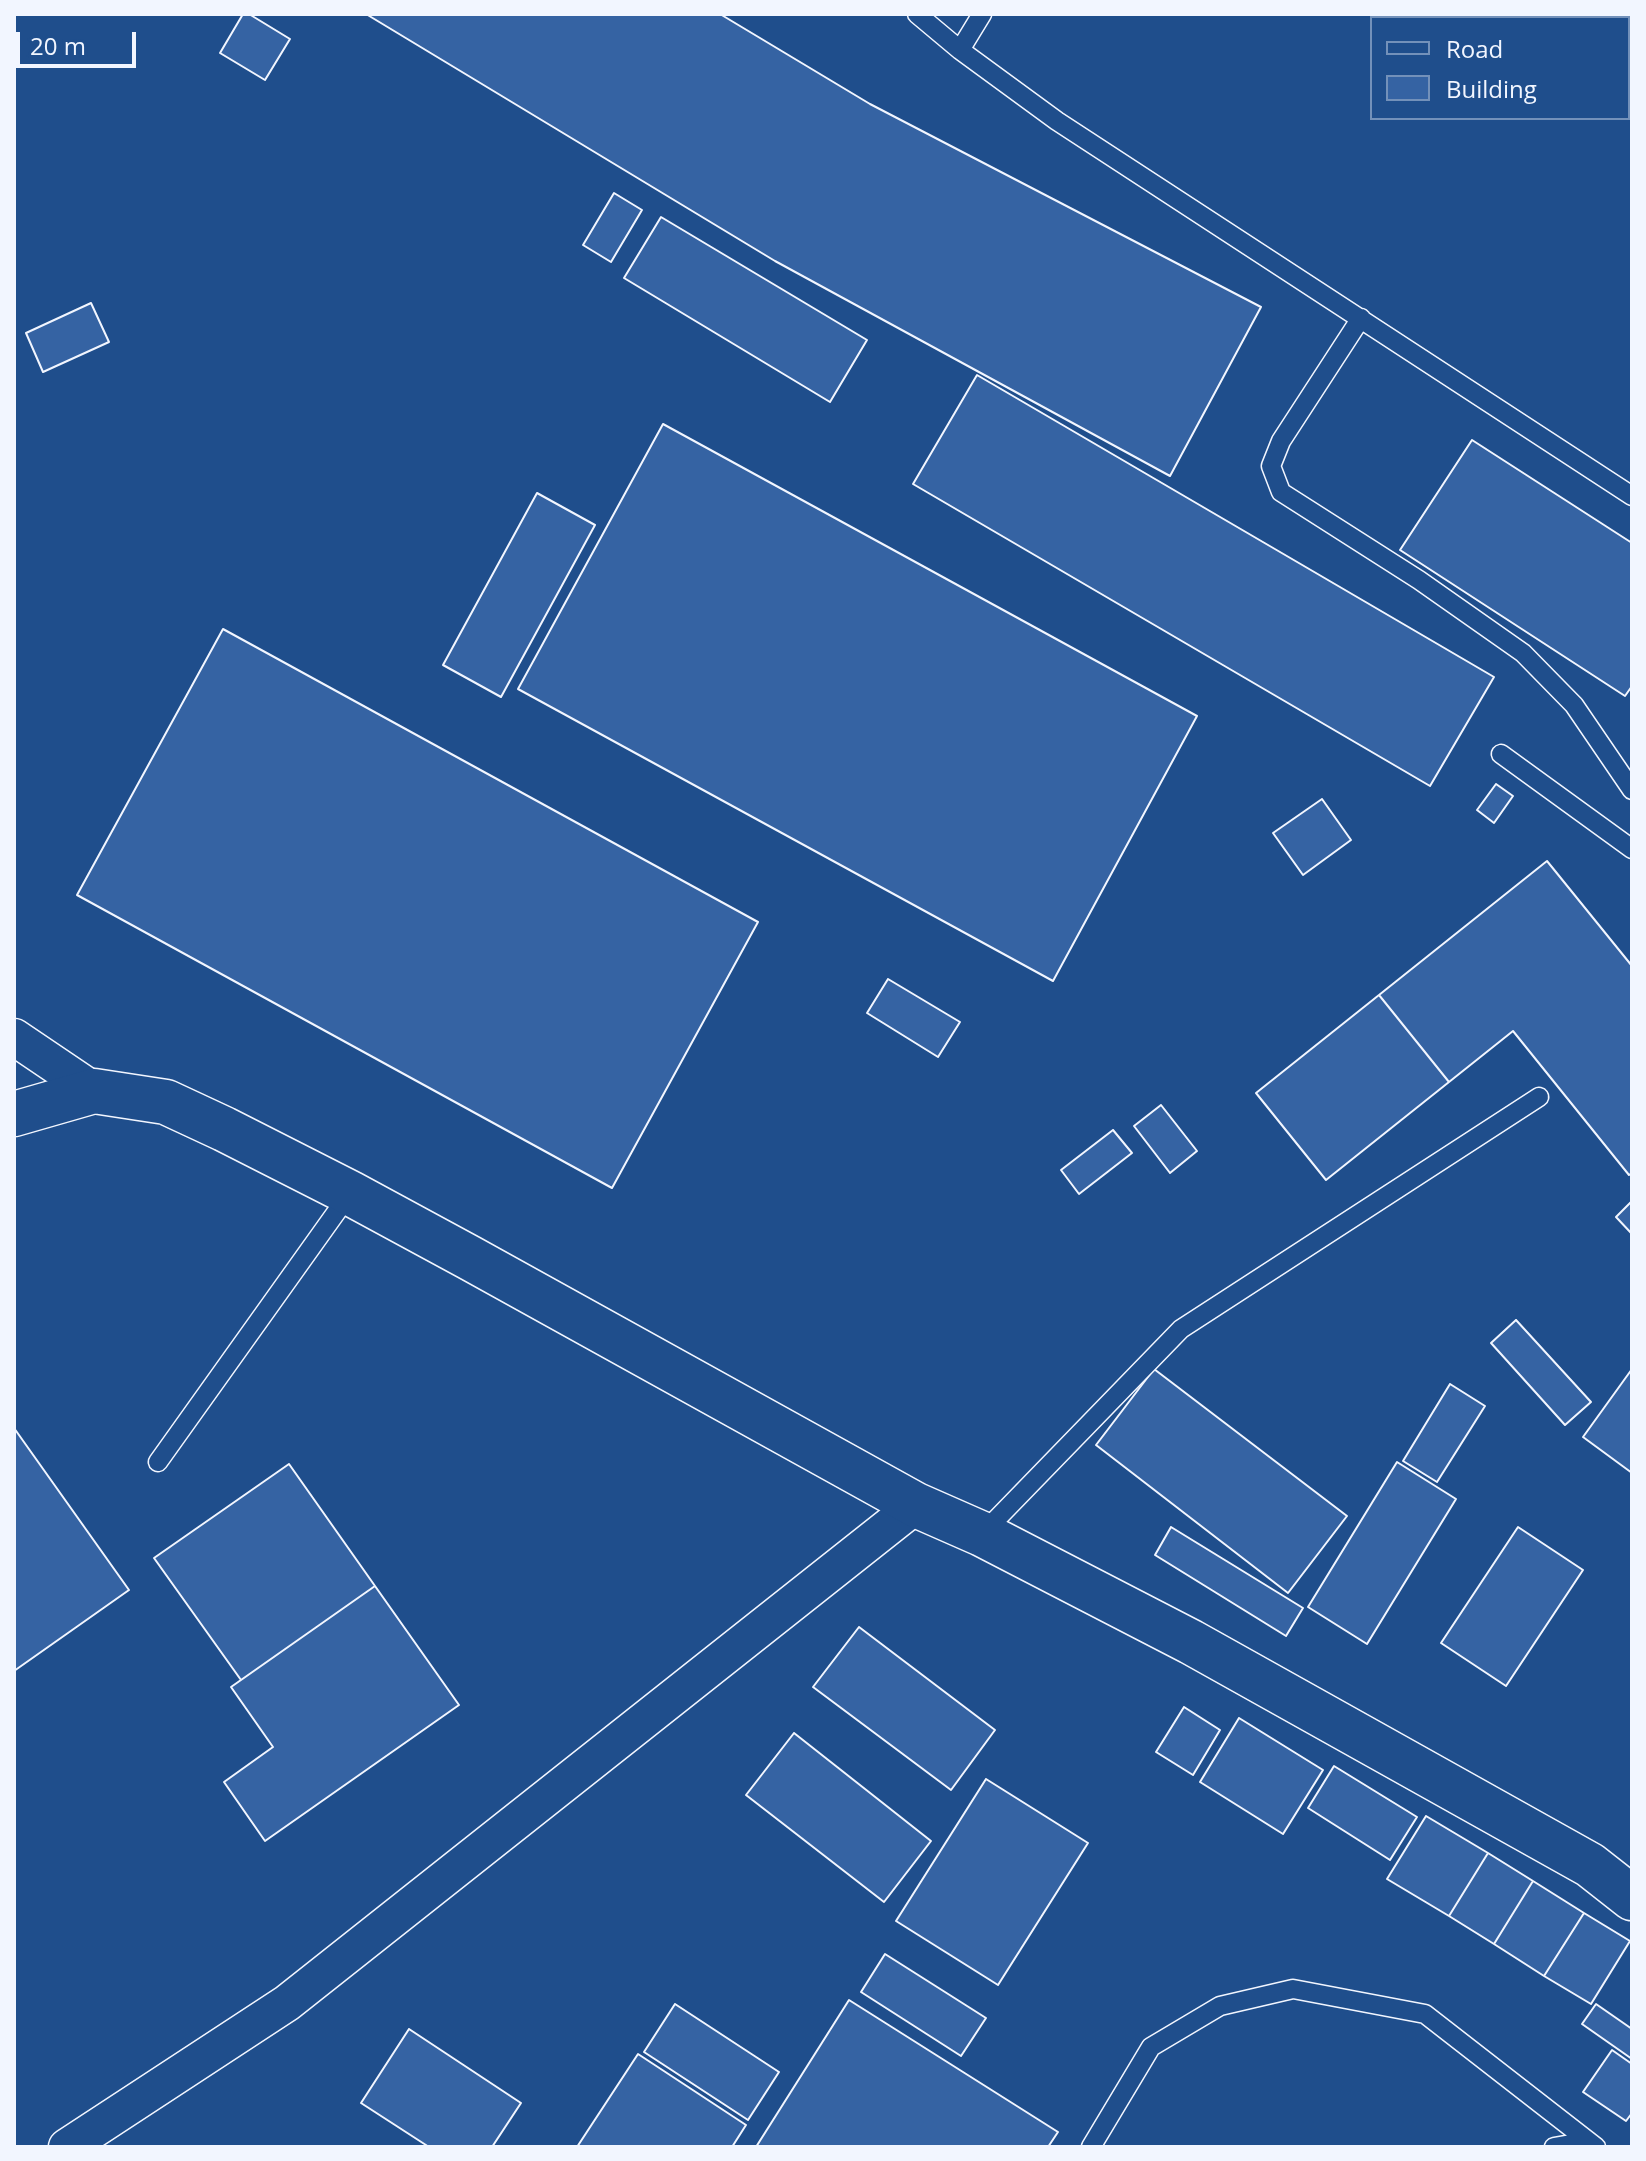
<!DOCTYPE html>
<html>
<head>
<meta charset="utf-8">
<style>
	body { margin:0 }
	#map { position:relative; width:1646px; height:2161px; overflow:hidden; background:#1f4e8c; font-family:"Open Sans",sans-serif }
	canvas { display:block }
	.frame { position:absolute; inset:0; border:16px solid #f2f6ff; pointer-events:none }
	.legend { position:absolute; left:1370px; top:16px; width:260px; height:104px; box-sizing:border-box; background:#1f4e8c; border:2px solid #7391ba; margin:0; padding:10px 14px; list-style:none; font-size:24px; color:#f2f6ff }
	.legend li { display:flex; align-items:center; gap:16px; height:40px }
	.legend b { width:40px; border:2px solid #7391ba }
	.scale { position:absolute; left:16px; top:32px; width:120px; height:36px; box-sizing:border-box; border:4px solid #f2f6ff; border-top:0; padding-left:10px; font-size:24px; line-height:28px; white-space:nowrap; color:#f2f6ff; -webkit-text-stroke:6px #1f4e8c; paint-order:stroke }
</style>
</head>
<body>
<div id="map">
<canvas width="1646" height="2161"></canvas>
<div class="frame"></div>
<ul class="legend">
<li><b style="height:10px;background:#1f4e8c"></b>Road</li>
<li><b style="height:22px;background:#3563a3"></b>Building</li>
</ul>
<div class="scale">20 m</div>
</div>
<script>
const context = document.querySelector('canvas').getContext('2d');
context.lineJoin = 'round';
function fill(path, color) {
  context.fillStyle = color;
  context.fill(path, 'evenodd');
}
function poly(rows) {
  const path = new Path2D();
  for (const r of rows) {
    path.moveTo(r[0], r[1]);
    for (let i = 2; i < r.length; i += 2) path.lineTo(r[i], r[i + 1]);
  }
  return path;
}
function stroke(path, color, width, dash) {
  context.strokeStyle = color;
  context.lineWidth = width;
  context.lineCap = dash ? 'butt' : 'round';
  context.setLineDash(dash || []);
  context.stroke(path);
}
const building = poly([
	[243,14,249,14,290,39,265,80,220,53,243,14],
	[366,14,720,14,870,104,1261,307,1170,476,775,261,366,14],
	[614,193,642,210,611,262,583,245,614,193],
	[661,217,867,340,830,402,624,278,661,217],
	[91,303,109,342,43,372,26,333,91,303],
	[977,375,1494,677,1430,786,913,484,977,375],
	[663,424,1197,716,1053,981,518,689,663,424],
	[1472,440,1632,543,1632,686,1625,696,1400,550,1472,440],
	[537,493,595,525,501,697,443,665,537,493],
	[223,629,758,922,612,1188,77,895,223,629],
	[1496,784,1513,796,1494,823,1477,810,1496,784],
	[1322,799,1351,840,1303,875,1273,833,1322,799],
	[1547,861,1632,966,1632,1173,1629,1175,1513,1031,1449,1082,1379,995,1547,861],
	[888,979,960,1022,938,1057,867,1013,888,979],
	[1379,995,1449,1082,1326,1180,1256,1093,1379,995],
	[1161,1105,1197,1151,1170,1173,1134,1126,1161,1105],
	[1113,1130,1132,1153,1079,1194,1061,1170,1113,1130],
	[1632,1201,1632,1234,1616,1217,1632,1201],
	[1516,1320,1591,1402,1565,1425,1491,1343,1516,1320],
	[1154,1369,1347,1516,1288,1593,1096,1445,1154,1369],
	[1632,1369,1632,1473,1583,1437,1632,1369],
	[1450,1384,1485,1406,1437,1482,1403,1461,1450,1384],
	[14,1428,129,1590,14,1671,14,1428],
	[1397,1462,1456,1499,1367,1644,1308,1607,1397,1462],
	[289,1464,375,1586,241,1680,154,1558,289,1464],
	[1171,1527,1303,1608,1286,1636,1155,1555,1171,1527],
	[1518,1527,1583,1570,1506,1686,1441,1643,1518,1527],
	[375,1586,459,1705,265,1841,224,1782,273,1747,231,1687,375,1586],
	[859,1627,995,1730,951,1790,813,1687,859,1627],
	[1184,1707,1220,1730,1193,1775,1156,1752,1184,1707],
	[1239,1718,1323,1770,1283,1834,1200,1782,1239,1718],
	[794,1733,931,1841,884,1902,746,1795,794,1733],
	[1334,1766,1417,1817,1390,1860,1308,1808,1334,1766],
	[986,1779,1088,1843,998,1985,896,1921,986,1779],
	[1426,1816,1488,1853,1449,1916,1387,1879,1426,1816],
	[1488,1853,1533,1881,1494,1944,1449,1916,1488,1853],
	[1533,1881,1584,1913,1544,1976,1494,1944,1533,1881],
	[1584,1913,1630,1941,1591,2004,1544,1976,1584,1913],
	[885,1954,986,2018,961,2056,861,1992,885,1954],
	[849,2000,1058,2132,1048,2147,756,2147,849,2000],
	[675,2004,779,2072,748,2120,644,2052,675,2004],
	[1596,2004,1632,2029,1632,2059,1582,2024,1596,2004],
	[409,2029,521,2103,492,2147,429,2147,361,2103,409,2029],
	[1612,2050,1632,2064,1632,2113,1626,2121,1583,2092,1612,2050],
	[638,2054,746,2125,732,2147,577,2147,638,2054]
]);
fill(building, '#3563a3');
stroke(building, '#f2f6ff', 2);
const lane = poly([
	[917,14,960,50,1057,121,1632,496],
	[960,50,982,14],
	[1361,318,1281,441,1271,466,1281,492,1419,580,1523,653,1574,705,1632,790],
	[1501,754,1632,849],
	[158,1462,350,1193],
	[982,1534,1181,1329,1539,1097],
	[1091,2147,1151,2047,1220,2006,1293,1989,1425,2014,1596,2147],
	[1554,2147,1588,2141]
]);
const street = poly([
	[14,1037,94,1091],
	[67,2147,287,2003,916,1505]
]);
const secondary = poly([
	[14,1114,94,1091,166,1102,224,1129,350,1193,470,1258,916,1505,982,1534,1191,1642,1590,1865,1632,1898]
]);
stroke(lane, '#f2f6ff', 21);
stroke(street, '#f2f6ff', 39);
stroke(secondary, '#f2f6ff', 47);
stroke(lane, '#1f4e8c', 18);
stroke(street, '#1f4e8c', 36);
stroke(secondary, '#1f4e8c', 44);
</script>
</body>
</html>
